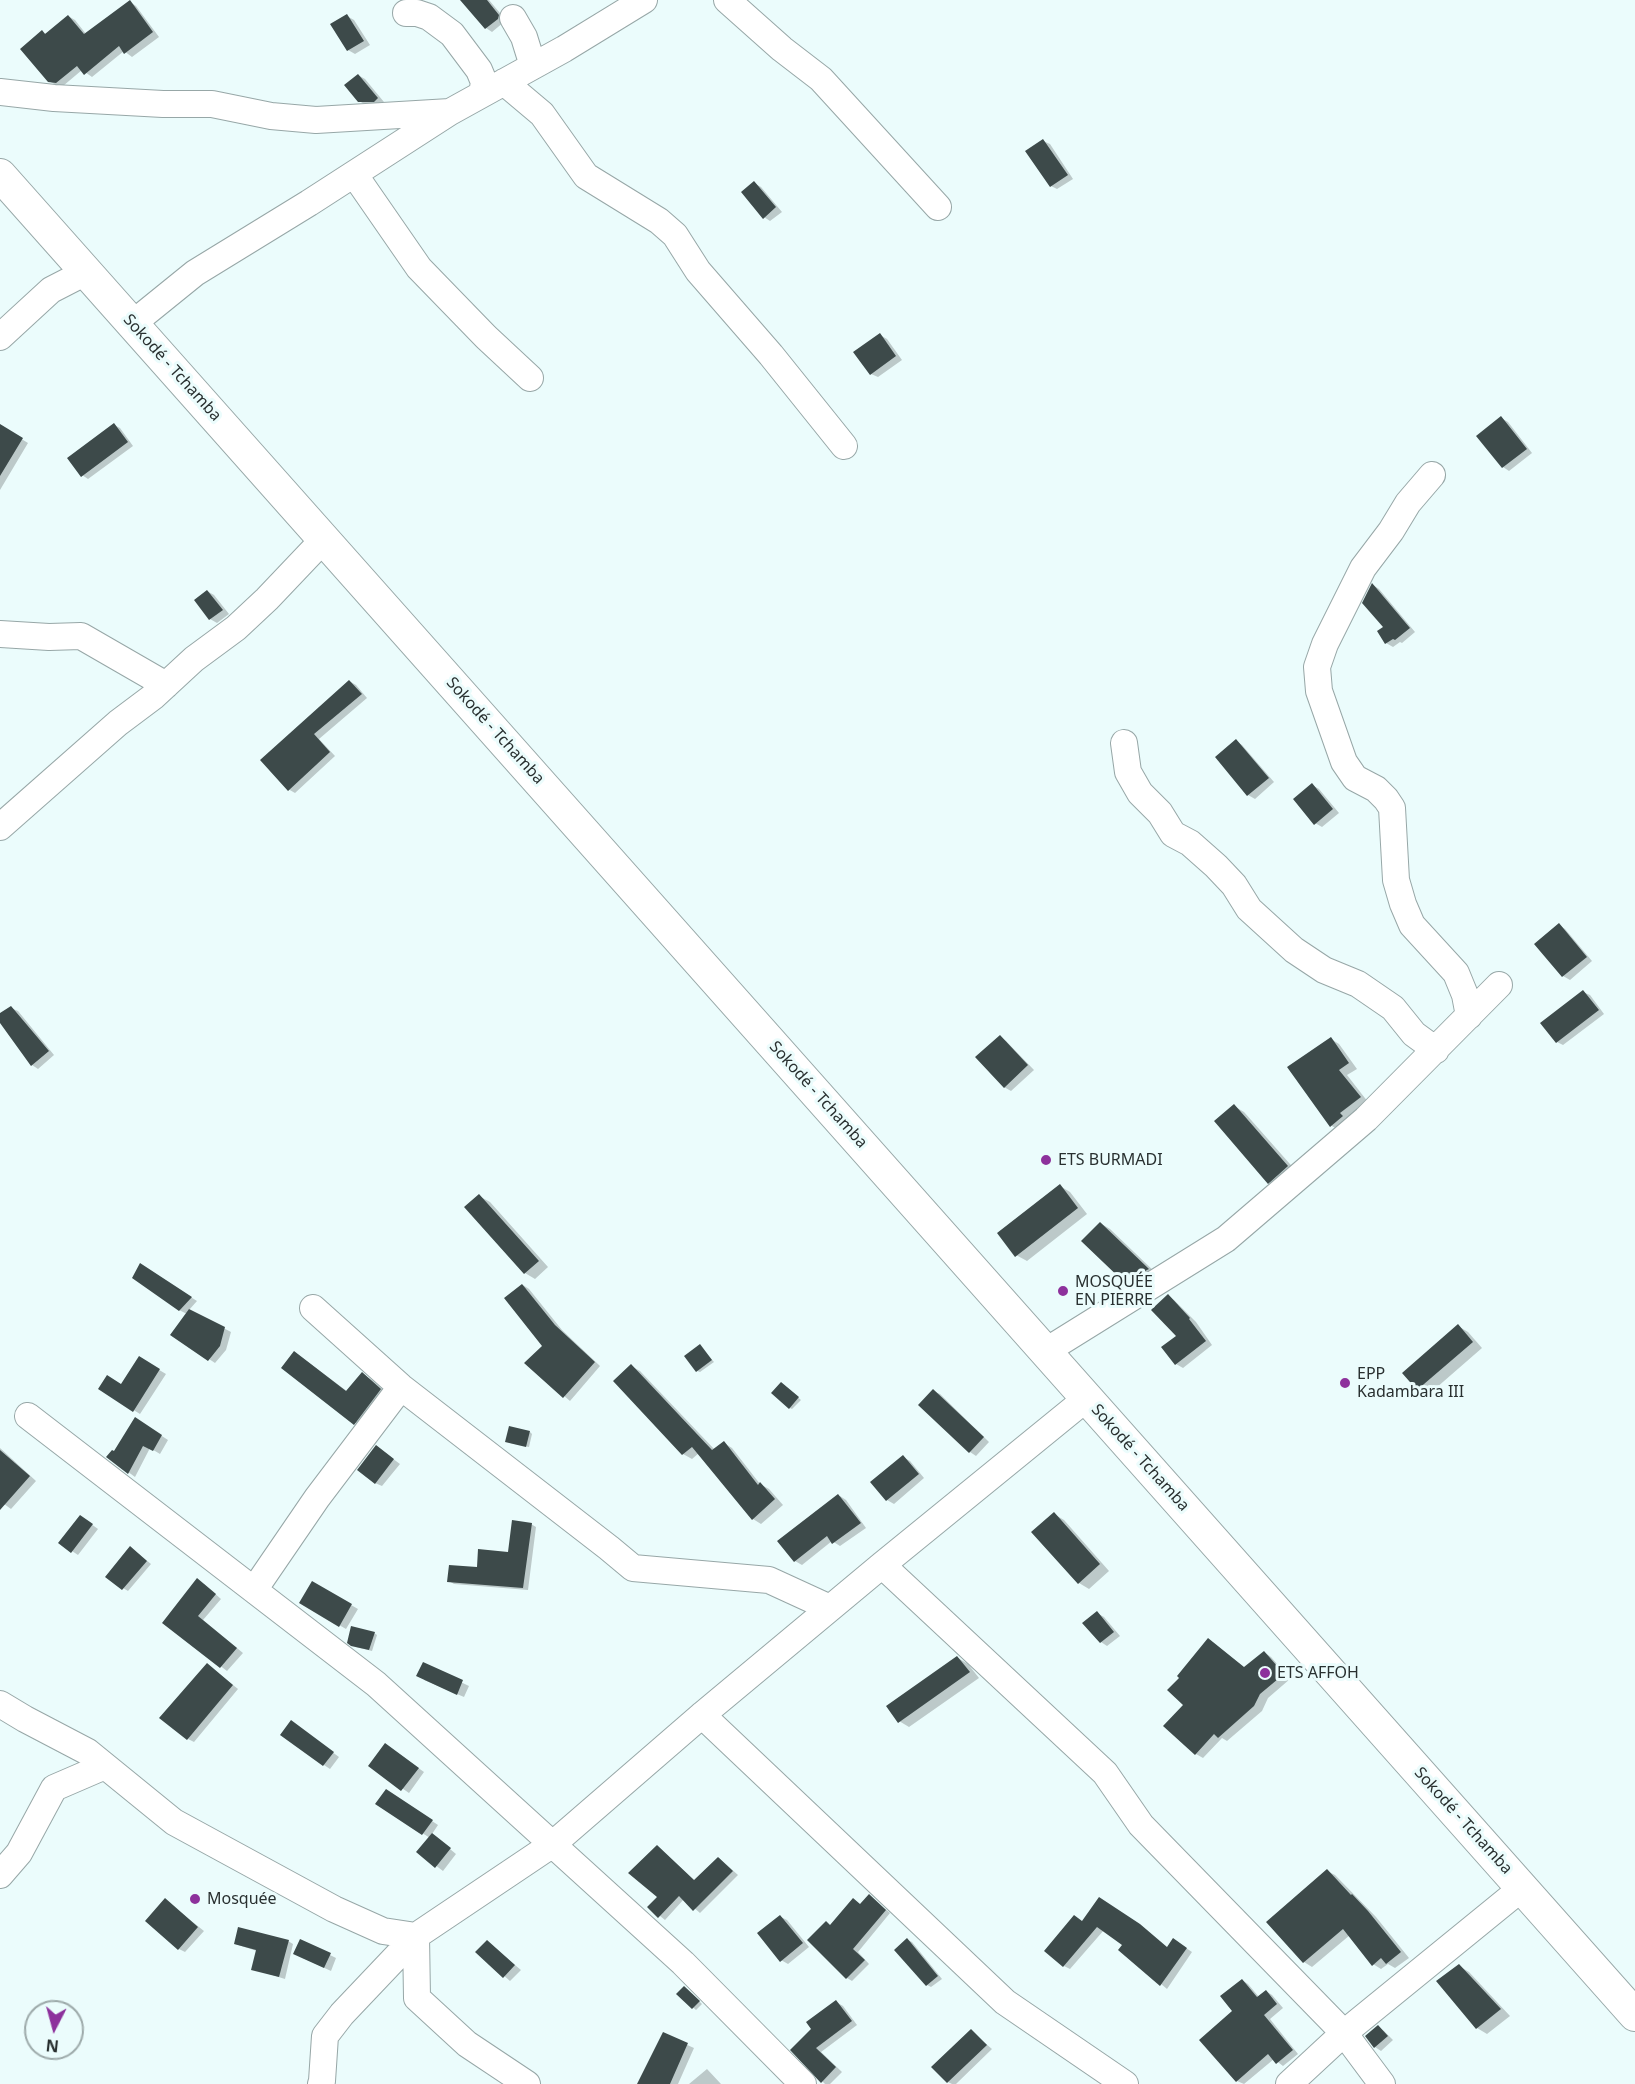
<!DOCTYPE html>
<html>
<head>
<meta charset="utf-8">
<style>
	body { margin:0 }
	#map { position:relative; width:1635px; height:2084px; overflow:hidden; background:#ebfcfc; font-family:"Noto Sans",sans-serif }
	canvas { display:block }
	.north { position:absolute; left:24px; top:2000px; width:60px; height:60px; box-sizing:border-box; background:#ebfcfc; border:2px solid #9daaaa; border-radius:50%; rotate:186deg; font-size:16px; font-weight:700; line-height:24px; text-align:center; color:#293030 }
	.north::after { content:''; display:block; margin:auto; width:21px; height:27px; background:#8d319c; clip-path:polygon(50% 0,100% 100%,50% 72%,0 100%) }
</style>
</head>
<body>
<div id="map">
<canvas width="1635" height="2084"></canvas>
<div class="north">N</div>
</div>
<script>
const context = document.querySelector('canvas').getContext('2d');
context.lineJoin = 'round';
function fill(path, color) {
  context.fillStyle = color;
  context.fill(path, 'evenodd');
}
function poly(rows) {
  const path = new Path2D();
  for (const r of rows) {
    path.moveTo(r[0], r[1]);
    for (let i = 2; i < r.length; i += 2) path.lineTo(r[i], r[i + 1]);
  }
  return path;
}
function stroke(path, color, width, dash) {
  context.strokeStyle = color;
  context.lineWidth = width;
  context.lineCap = dash ? 'butt' : 'round';
  context.setLineDash(dash || []);
  context.stroke(path);
}
function label(font, color, halo, rows, align = 'center') {
  context.font = font + ' "Noto Sans",sans-serif';
  context.lineWidth = 6;
  context.setLineDash([]);
  context.textBaseline = 'middle';
  context.strokeStyle = halo;
  context.fillStyle = color;
  for (const [text, x, y, turn = 0] of rows) {
    context.save();
    context.translate(x, y);
    context.rotate((+turn || 0) * Math.PI / 180);
    context.textAlign = isNaN(turn) ? turn : align;
    if (halo) context.strokeText(text, 0, 0);
    context.fillText(text, 0, 0);
    context.restore();
  }
}
fill(poly([
	[462,0,489,0,505,19,504,22,492,32,486,28],
	[130,2,136,6,159,37,132,57,124,51,92,77,82,70,63,86,56,85,49,81,43,32,46,34,68,16,75,20,86,34],
	[347,16,354,20,370,45,355,54,348,50],
	[358,75,365,79,384,102,381,104,366,105,359,101],
	[1043,141,1050,144,1073,179,1057,189,1051,186],
	[754,183,761,187,782,212,770,221,764,217],
	[880,335,887,339,902,360,878,377,871,374],
	[1501,418,1508,422,1532,453,1509,471,1503,467],
	[114,425,120,428,133,446,88,479,82,475],
	[2,427,28,443,0,490,0,431],
	[1373,585,1379,589,1415,632,1402,643,1400,642,1393,647,1386,643,1385,627],
	[207,591,214,595,229,614,217,623,210,619,196,600],
	[349,681,356,685,367,698,319,739,335,756,295,793,288,789,262,760],
	[1236,741,1242,745,1274,782,1255,799,1248,795],
	[1312,785,1319,789,1339,813,1322,827,1315,823],
	[1559,925,1565,929,1592,961,1570,980,1563,976],
	[1583,992,1590,995,1604,1014,1563,1045,1557,1042],
	[11,1008,18,1011,54,1055,38,1069,32,1065,0,1021,0,1015],
	[1000,1037,1006,1041,1034,1070,1011,1091,1004,1087],
	[1331,1039,1339,1044,1357,1069,1347,1075,1368,1102,1340,1131,1332,1126,1289,1068],
	[1234,1106,1244,1112,1297,1172,1279,1188,1269,1182],
	[1060,1186,1070,1192,1087,1214,1027,1261,1016,1255],
	[479,1196,490,1202,548,1267,535,1279,525,1273],
	[1100,1223,1110,1229,1158,1275,1137,1289,1126,1283],
	[140,1265,197,1301,189,1310,231,1332,226,1350,215,1363,209,1359,187,1314,179,1310],
	[523,1285,529,1289,562,1330,600,1366,570,1401,526,1363,544,1347],
	[1168,1296,1174,1300,1196,1322,1212,1345,1183,1368,1176,1364,1178,1336],
	[1458,1326,1468,1332,1482,1348,1428,1395,1418,1389],
	[700,1346,714,1362,700,1372,697,1371],
	[139,1358,166,1374,140,1414,100,1389,122,1386],
	[304,1359,348,1392,362,1374,372,1380,390,1396,365,1429,355,1423],
	[631,1366,640,1371,715,1450,724,1443,732,1448,760,1484,769,1489,783,1505,761,1524,753,1519,699,1453,692,1459,683,1454,615,1381],
	[784,1385,801,1400,792,1409,790,1408],
	[933,1391,940,1394,989,1442,976,1456,970,1452],
	[142,1423,168,1440,160,1454,150,1448,135,1477,108,1457],
	[530,1432,532,1434,529,1447,510,1443],
	[377,1447,400,1464,382,1486,375,1483],
	[0,1448,36,1481,11,1509,0,1501],
	[903,1457,910,1461,924,1478,894,1504,887,1500,872,1483],
	[840,1496,846,1500,866,1528,840,1546,832,1541,802,1565,795,1561,779,1541,815,1512],
	[1054,1514,1064,1520,1109,1571,1089,1589,1079,1583],
	[87,1521,98,1529,78,1555,72,1551],
	[531,1524,536,1527,528,1590,454,1584,449,1581,510,1554],
	[135,1551,151,1564,128,1591,123,1588],
	[313,1583,358,1609,346,1629,301,1603],
	[204,1584,221,1599,203,1620,243,1653,227,1671,164,1623],
	[1097,1613,1104,1617,1120,1636,1107,1646,1101,1642],
	[374,1633,377,1635,372,1651,356,1647],
	[1208,1640,1245,1668,1264,1652,1271,1657,1290,1679,1268,1698,1262,1711,1227,1741,1222,1738,1203,1758,1196,1754,1181,1678],
	[958,1658,968,1664,979,1678,909,1727,899,1721],
	[423,1664,469,1686,464,1697,424,1680],
	[208,1665,238,1689,194,1742,188,1739],
	[297,1726,339,1757,330,1769,324,1765],
	[392,1749,424,1772,409,1793,370,1766],
	[393,1795,438,1825,432,1834,456,1854,443,1871,418,1852,430,1838,377,1804],
	[657,1846,695,1881,719,1858,738,1875,700,1913,684,1899,665,1920,649,1907,659,1897],
	[1327,1871,1335,1875,1376,1917,1409,1958,1395,1968,1388,1964,1381,1969,1373,1964,1350,1935,1312,1967,1304,1962],
	[870,1896,890,1913,858,1952,869,1964,852,1981,847,1978,831,1926,854,1900,861,1905],
	[165,1900,204,1931,185,1952,179,1949],
	[781,1917,787,1920,809,1947,788,1964,781,1960],
	[1083,1922,1168,1948,1180,1944,1192,1952,1167,1989,1120,1949,1124,1945,1104,1930,1070,1969,1064,1966],
	[908,1940,912,1942,942,1979,931,1987,927,1985],
	[288,1941,293,1944,285,1979,253,1969,257,1951,235,1944],
	[487,1942,521,1970,510,1981,477,1952],
	[330,1955,336,1958,331,1971,301,1957],
	[1459,1966,1469,1972,1510,2016,1487,2034,1477,2028,1438,1982],
	[1242,1980,1248,1984,1259,1997,1266,1991,1272,1995,1283,2008,1270,2019,1298,2054,1283,2066,1274,2059,1244,2084,1237,2081,1234,2012],
	[687,1989,702,2004,696,2010,678,1994],
	[836,2002,843,2006,857,2025,821,2052,842,2072,830,2084,825,2084,792,2050],
	[1378,2027,1384,2031,1393,2040,1381,2051,1375,2047],
	[971,2031,992,2049,956,2084,952,2084,948,2082],
	[663,2034,694,2048,678,2084,638,2084],
	[707,2069,721,2084,689,2084]
]), '#0003');
fill(poly([
	[130,0,153,32,124,54,119,46,84,75,77,66,56,83,48,82,20,49,42,30,45,34,68,15,84,34],
	[460,0,487,0,499,15,498,19,485,29],
	[347,14,364,41,347,51,330,24],
	[358,74,378,98,374,102,358,102,344,85],
	[1043,139,1068,175,1050,187,1025,151],
	[754,181,776,207,763,219,741,192],
	[880,333,896,356,870,375,853,352],
	[1501,416,1527,449,1502,468,1476,436],
	[114,423,128,442,81,477,67,458],
	[0,424,23,438,0,476],
	[1372,583,1410,628,1395,640,1393,639,1385,644,1377,631,1383,627,1362,603],
	[207,590,223,610,209,620,194,600],
	[349,680,362,694,314,734,330,752,288,791,260,760],
	[1236,739,1269,778,1247,796,1215,757],
	[1312,783,1333,809,1314,825,1293,799],
	[1559,923,1587,957,1562,977,1534,944],
	[1583,990,1599,1010,1556,1043,1540,1023],
	[11,1006,49,1051,31,1066,0,1023,0,1013],
	[1000,1035,1028,1065,1004,1088,975,1057],
	[1331,1037,1349,1063,1339,1070,1361,1097,1340,1113,1343,1116,1330,1127,1287,1067],
	[1234,1104,1288,1166,1268,1184,1214,1121],
	[1060,1184,1078,1208,1015,1257,997,1233],
	[479,1194,539,1261,524,1274,464,1207],
	[1100,1222,1149,1269,1147,1270,1126,1284,1081,1241],
	[140,1263,192,1297,179,1311,132,1278],
	[522,1284,555,1325,595,1362,563,1398,524,1363,542,1346,504,1298],
	[1168,1294,1190,1318,1189,1319,1206,1341,1175,1365,1161,1347,1176,1336,1151,1310],
	[189,1309,225,1327,220,1346,208,1361,170,1335],
	[1458,1324,1473,1342,1417,1390,1402,1373],
	[700,1344,712,1360,696,1372,684,1356],
	[294,1351,346,1391,362,1372,381,1389,354,1425,281,1368],
	[139,1356,160,1369,133,1412,98,1389,107,1375,121,1384],
	[631,1364,712,1450,724,1441,758,1485,760,1482,775,1499,752,1520,692,1447,682,1455,613,1381],
	[781,1382,799,1397,789,1409,771,1393],
	[933,1389,984,1437,969,1453,918,1405],
	[135,1417,162,1435,153,1451,143,1446,128,1474,106,1457,112,1450,114,1451],
	[509,1426,530,1431,526,1447,505,1442],
	[376,1445,394,1459,375,1484,357,1470],
	[0,1450,30,1476,0,1510],
	[903,1455,919,1474,886,1501,870,1482],
	[838,1494,861,1523,832,1544,827,1536,794,1562,777,1541],
	[1054,1512,1100,1564,1078,1584,1031,1532],
	[80,1515,93,1524,71,1553,58,1543],
	[512,1520,532,1523,523,1588,447,1582,449,1565,477,1567,478,1549,508,1552],
	[130,1546,147,1561,122,1590,105,1577],
	[197,1578,216,1594,198,1616,237,1648,220,1668,162,1623],
	[312,1581,352,1604,339,1627,299,1603],
	[1097,1611,1114,1632,1100,1643,1082,1623],
	[351,1626,375,1632,369,1650,351,1646,347,1643],
	[1208,1638,1244,1667,1264,1651,1284,1674,1260,1694,1254,1706,1218,1738,1214,1734,1195,1755,1163,1726,1183,1705,1167,1690,1179,1678,1177,1676],
	[957,1656,970,1672,898,1723,886,1706],
	[423,1662,463,1680,457,1695,416,1676],
	[207,1663,233,1685,187,1740,159,1718],
	[291,1720,334,1752,323,1766,280,1735],
	[385,1743,419,1768,401,1791,368,1766],
	[386,1789,433,1820,422,1835,375,1804],
	[432,1833,451,1848,435,1868,416,1852],
	[657,1845,694,1880,718,1857,733,1871,693,1911,679,1896,658,1918,647,1907,657,1897,628,1873],
	[1327,1869,1351,1895,1352,1894,1368,1911,1401,1952,1386,1964,1381,1958,1372,1966,1343,1929,1303,1963,1266,1922],
	[869,1894,886,1910,853,1949,865,1960,846,1979,807,1940,826,1921,830,1925,853,1898,860,1904],
	[1099,1897,1140,1924,1167,1947,1173,1938,1187,1948,1160,1986,1118,1950,1122,1945,1097,1927,1063,1967,1044,1951,1074,1915,1082,1921],
	[165,1898,198,1927,178,1950,145,1921],
	[780,1915,803,1943,780,1962,757,1933],
	[238,1927,289,1940,279,1977,251,1970,256,1950,234,1944],
	[907,1938,938,1976,926,1986,894,1950],
	[300,1939,331,1953,324,1968,293,1954],
	[487,1940,515,1965,503,1978,475,1952],
	[1459,1964,1501,2009,1476,2029,1436,1981],
	[1242,1979,1257,1997,1266,1990,1277,2004,1264,2015,1293,2050,1276,2064,1268,2054,1236,2082,1199,2040,1232,2011,1220,1996],
	[684,1986,700,2001,692,2009,676,1994],
	[836,2000,852,2021,816,2048,836,2067,821,2083,790,2050,811,2029,806,2022],
	[1378,2025,1388,2036,1374,2048,1365,2036],
	[971,2029,987,2045,947,2083,931,2067],
	[663,2032,688,2043,670,2084,637,2084]
]), '#3d4a4a');
const minor = poly([
	[727,0,782,49,821,79,938,207],
	[406,13,417,13,429,17,452,34,479,70,484,82,482,94],
	[513,18,524,37,533,66],
	[504,82,542,114,586,176,659,221,675,235,698,271,771,355,844,446],
	[0,92,54,98,163,104,212,104,271,116,316,120,450,112],
	[354,174,419,268,486,337,530,378],
	[132,324,195,273,309,203,450,112,564,49,644,0],
	[0,337,51,290,86,272],
	[1432,475,1408,503,1391,531,1363,568,1325,644,1317,667,1319,691,1344,762,1355,778,1376,789,1386,799,1392,808,1396,880,1403,904,1412,925,1456,973,1465,995,1469,1016],
	[0,634,49,637,81,636,166,685],
	[1124,743,1128,772,1140,793,1160,813,1173,834,1190,843,1216,866,1234,885,1249,909,1294,950,1324,970,1358,984,1393,1008,1414,1034,1436,1050],
	[0,827,118,723,154,696,194,659,236,628,267,599,324,539],
	[313,1308,401,1387,609,1548,633,1568,769,1580,830,1608],
	[1046,1351,1226,1239,1366,1119,1499,985],
	[28,1416,376,1684,683,1963,803,2084],
	[882,1565,1105,1773,1141,1825,1344,2033,1382,2084],
	[254,1590,317,1498,401,1387],
	[0,1704,25,1719,88,1752,174,1822,334,1909,383,1931,416,1936],
	[702,1715,1005,2002,1125,2084],
	[0,1875,19,1853,54,1788,105,1766],
	[416,1936,417,1998,467,2044,527,2084],
	[321,2084,322,2081,325,2036,342,2014,416,1936,553,1844,702,1715,882,1565,1087,1398],
	[1289,2084,1344,2033,1522,1888]
]);
const major = poly([
	[0,175,1635,2015]
]);
stroke(minor, '#97a7a7', 28);
stroke(major, '#97a7a7', 34);
stroke(minor, '#fff', 26);
stroke(major, '#fff', 32);
for (const [x, y, r, color] of [
	[1046,1160,6,"#8d319c"],
	[1063,1291,6,"#8d319c"],
	[1345,1383,6,"#8d319c"],
	[1265,1673,6,"#8d319c"],
	[195,1899,6,"#8d319c"]
]) {
  const dot = new Path2D();
  dot.arc(x, y, r, 0, 2 * Math.PI);
  context.fillStyle = color;
  context.fill(dot);
  stroke(dot, '#ebfcfc', 2);
}
label('16px', '#293030', '#ebfcfc', [
	["Sokodé - Tchamba",172,368,48],
	["Sokodé - Tchamba",495,731,48],
	["Sokodé - Tchamba",818,1095,48],
	["Sokodé - Tchamba",1140,1458,48],
	["Sokodé - Tchamba",1463,1821,48]
]);
label('16px', '#293030', '#ebfcfc', [
	["ETS BURMADI",1058,1160],
	["MOSQUÉE",1075,1282],
	["EN PIERRE",1075,1300],
	["EPP",1357,1374],
	["Kadambara III",1357,1392],
	["ETS AFFOH",1277,1673],
	["Mosquée",207,1899]
], 'left');
</script>
</body>
</html>
